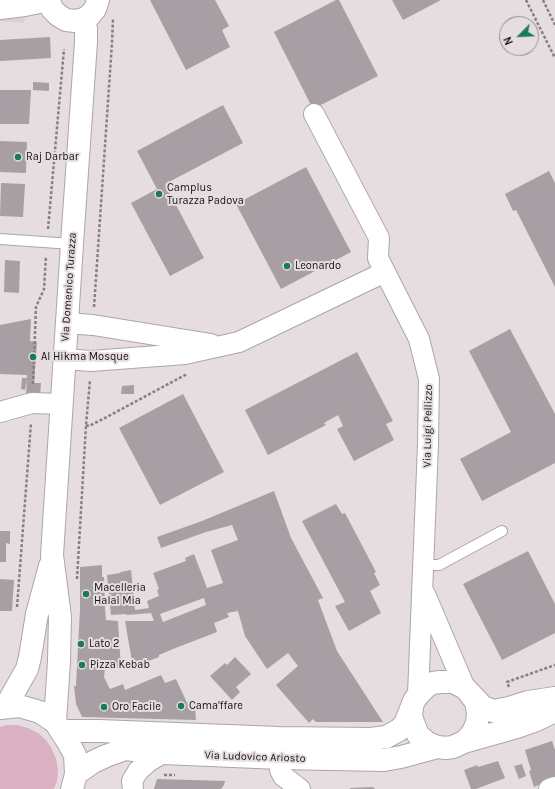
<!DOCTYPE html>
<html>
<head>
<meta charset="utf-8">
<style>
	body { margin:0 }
	#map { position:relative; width:555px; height:789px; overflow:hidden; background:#e5dde0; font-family:Karla,sans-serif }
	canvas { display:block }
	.north { position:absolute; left:499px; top:16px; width:40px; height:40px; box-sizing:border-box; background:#e5dde0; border:1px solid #928c8e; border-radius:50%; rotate:246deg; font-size:11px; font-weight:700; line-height:16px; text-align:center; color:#151213 }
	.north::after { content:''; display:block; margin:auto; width:14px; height:18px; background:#197c55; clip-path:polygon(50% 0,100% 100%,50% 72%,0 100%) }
</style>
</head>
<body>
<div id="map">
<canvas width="555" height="789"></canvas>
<div class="north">N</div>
</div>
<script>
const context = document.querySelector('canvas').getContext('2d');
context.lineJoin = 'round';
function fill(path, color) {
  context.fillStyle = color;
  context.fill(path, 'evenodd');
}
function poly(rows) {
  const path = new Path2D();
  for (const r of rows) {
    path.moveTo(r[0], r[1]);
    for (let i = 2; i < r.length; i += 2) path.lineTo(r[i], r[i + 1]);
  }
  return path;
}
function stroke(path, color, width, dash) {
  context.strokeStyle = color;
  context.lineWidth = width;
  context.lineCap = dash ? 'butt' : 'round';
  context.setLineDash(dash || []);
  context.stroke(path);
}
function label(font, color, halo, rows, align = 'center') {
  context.font = font + ' Karla,sans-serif';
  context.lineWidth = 4;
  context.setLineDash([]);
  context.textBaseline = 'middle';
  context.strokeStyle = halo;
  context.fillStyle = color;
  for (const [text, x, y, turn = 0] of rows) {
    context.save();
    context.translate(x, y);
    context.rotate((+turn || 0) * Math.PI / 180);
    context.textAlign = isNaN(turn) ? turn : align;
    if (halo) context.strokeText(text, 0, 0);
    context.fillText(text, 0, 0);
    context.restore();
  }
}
fill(poly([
	[0,0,27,0,24,23,0,21]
]), '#dfced5');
fill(poly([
	[6,725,17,725,28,728,38,733,46,740,52,749,56,759,58,770,57,781,54,789,0,789,0,727]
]), '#dbb0c3');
fill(poly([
	[150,0,215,0,229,26,222,30,230,47,186,70],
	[336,0,339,0,378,76,313,109,274,32],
	[392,0,441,0,403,20],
	[50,37,51,58,0,61,0,40],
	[33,82,49,83,49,91,33,90],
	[0,90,31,90,29,124,0,124],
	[223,105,243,143,165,184,204,258,170,276,131,203,157,189,137,151],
	[0,141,27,142,26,173,0,172],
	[306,167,351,252,281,289,236,204],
	[549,171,555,183,555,287,516,210,513,211,505,194],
	[1,183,25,184,23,217,0,216],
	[5,260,20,261,19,293,4,292],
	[31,319,30,341,37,342,34,383,41,383,40,396,26,396,27,375,0,374,0,325],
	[510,329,555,414,555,463,482,501,460,459,511,432,469,351],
	[357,352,393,421,386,424,394,440,354,461,337,429,343,426,338,415,324,423,326,425,268,455,245,410],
	[22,378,27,378,25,390,21,389],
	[134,385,134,394,121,394,122,386],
	[183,394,224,472,160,505,119,428],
	[274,491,291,538,323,598,318,600,337,651,383,722,316,722,313,719,309,723,276,685,298,666,288,653,267,669,245,636,238,611,227,613,229,617,214,623,217,632,173,649,159,655,159,657,133,667,125,621,154,621,151,613,126,615,126,614,111,615,107,575,120,573,121,572,131,570,135,610,149,608,147,601,159,596,157,590,159,589,153,573,186,561,185,558,194,554,207,588,223,583,211,550,238,540,232,525,206,532,161,548,157,537,202,521],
	[204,598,206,605,163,622,160,614],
	[336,504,342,514,345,513,376,572,374,573,380,585,370,591,381,613,349,631,335,606,345,602,302,521],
	[0,531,10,531,10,544,6,543,6,562,0,562],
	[528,551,555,604,555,633,502,660,463,584],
	[102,565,102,577,104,577,105,608,106,620,118,621,121,668,105,668,104,677,110,689,123,684,125,690,161,675,165,683,176,679,189,707,195,707,196,720,82,717,76,704,74,686,76,686,80,609,80,567],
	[0,579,14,580,12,611,0,611],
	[235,657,251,674,236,687,240,692,232,700,210,676,225,663,227,665],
	[552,741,555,750,555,778,534,787,529,771,531,770,525,750],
	[498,761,505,778,476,789,471,789,464,770,477,765,478,767],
	[522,764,526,776,519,779,514,766],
	[157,779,225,781,224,785,221,789,154,789],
	[373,787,375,789,350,789,350,788]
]), '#a79fa3');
const lane = poly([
	[0,239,72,244],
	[423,565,439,565,502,531]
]);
const street = poly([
	[0,9,25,6,49,1],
	[314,114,379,238,378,258,385,272],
	[67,323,93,325,211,344],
	[64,359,91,361,185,354,239,342,385,272,419,339,429,379,428,444,418,695],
	[0,412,32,403,62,404],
	[425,594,465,688],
	[280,758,280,770,283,776,300,789],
	[133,789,132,781,138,771,148,762,163,753],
	[549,789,555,787]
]);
const secondary = poly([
	[49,0,52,9,58,15,66,20,75,21,84,19,90,15,95,9,98,0],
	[6,706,27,669,30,657,37,614,50,566],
	[0,708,19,706,40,712,55,722,68,742,75,755,76,774,72,789],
	[412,708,411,715,413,722,418,735,423,739,427,743,438,747,446,748,453,747,464,742,469,737,473,732,477,723,478,713,476,702,470,694],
	[55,722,59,661,60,617,52,555,72,244,86,42,86,29,84,19],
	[61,731,99,731,279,738,371,739,386,737,399,730,405,724,414,701,418,695,427,686,433,683,440,682,453,682,465,688,483,707,493,711,509,708,528,702,555,698],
	[464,742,517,727,534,721,555,711],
	[76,774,93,762,106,756,125,749,163,753,280,758,384,760,401,757,438,747]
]);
stroke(lane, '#ada5a8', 12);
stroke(street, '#ada5a8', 22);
stroke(secondary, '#ada5a8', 24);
stroke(poly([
	[526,0,555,58],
	[543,0,555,25],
	[48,229,64,49],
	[94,307,112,43,113,19],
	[33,384,36,307,44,289,46,256],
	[86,425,89,426,103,419,187,374],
	[77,579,86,425,90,380],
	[17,607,31,423],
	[509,687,507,682,555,665],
	[164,775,175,775]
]), '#868082', 2.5, [3, 2]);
stroke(lane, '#fff', 10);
stroke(street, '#fff', 20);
stroke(secondary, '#fff', 22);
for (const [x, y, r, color] of [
	[18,157,4,"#197c55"],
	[159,194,4,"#197c55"],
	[287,266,4,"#197c55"],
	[33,357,4,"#197c55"],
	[86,594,4,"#197c55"],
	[81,644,4,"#197c55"],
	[82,665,4,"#197c55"],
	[181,706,4,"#197c55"],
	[104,707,4,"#197c55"]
]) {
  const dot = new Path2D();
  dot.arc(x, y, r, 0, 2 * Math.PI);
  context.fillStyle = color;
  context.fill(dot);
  stroke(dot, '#e5dde0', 1.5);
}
label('11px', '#151213', '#e5dde0', [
	["Raj Darbar",26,157],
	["Camplus",167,188],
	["Turazza Padova",167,201],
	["Leonardo",295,266],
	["Al Hikma Mosque",41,357],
	["Macelleria",94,588],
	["Halal Mia",94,601],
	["Lato 2",89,644],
	["Pizza Kebab",90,665],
	["Cama'ffare",189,706],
	["Oro Facile",112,707]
], 'left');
label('11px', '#151213', '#e5dde0', [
	["Via Domenico Turazza",69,287,-86],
	["Via Luigi Pellizzo",428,426,-89],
	["Via Ludovico Ariosto",255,757,2]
]);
</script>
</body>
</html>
